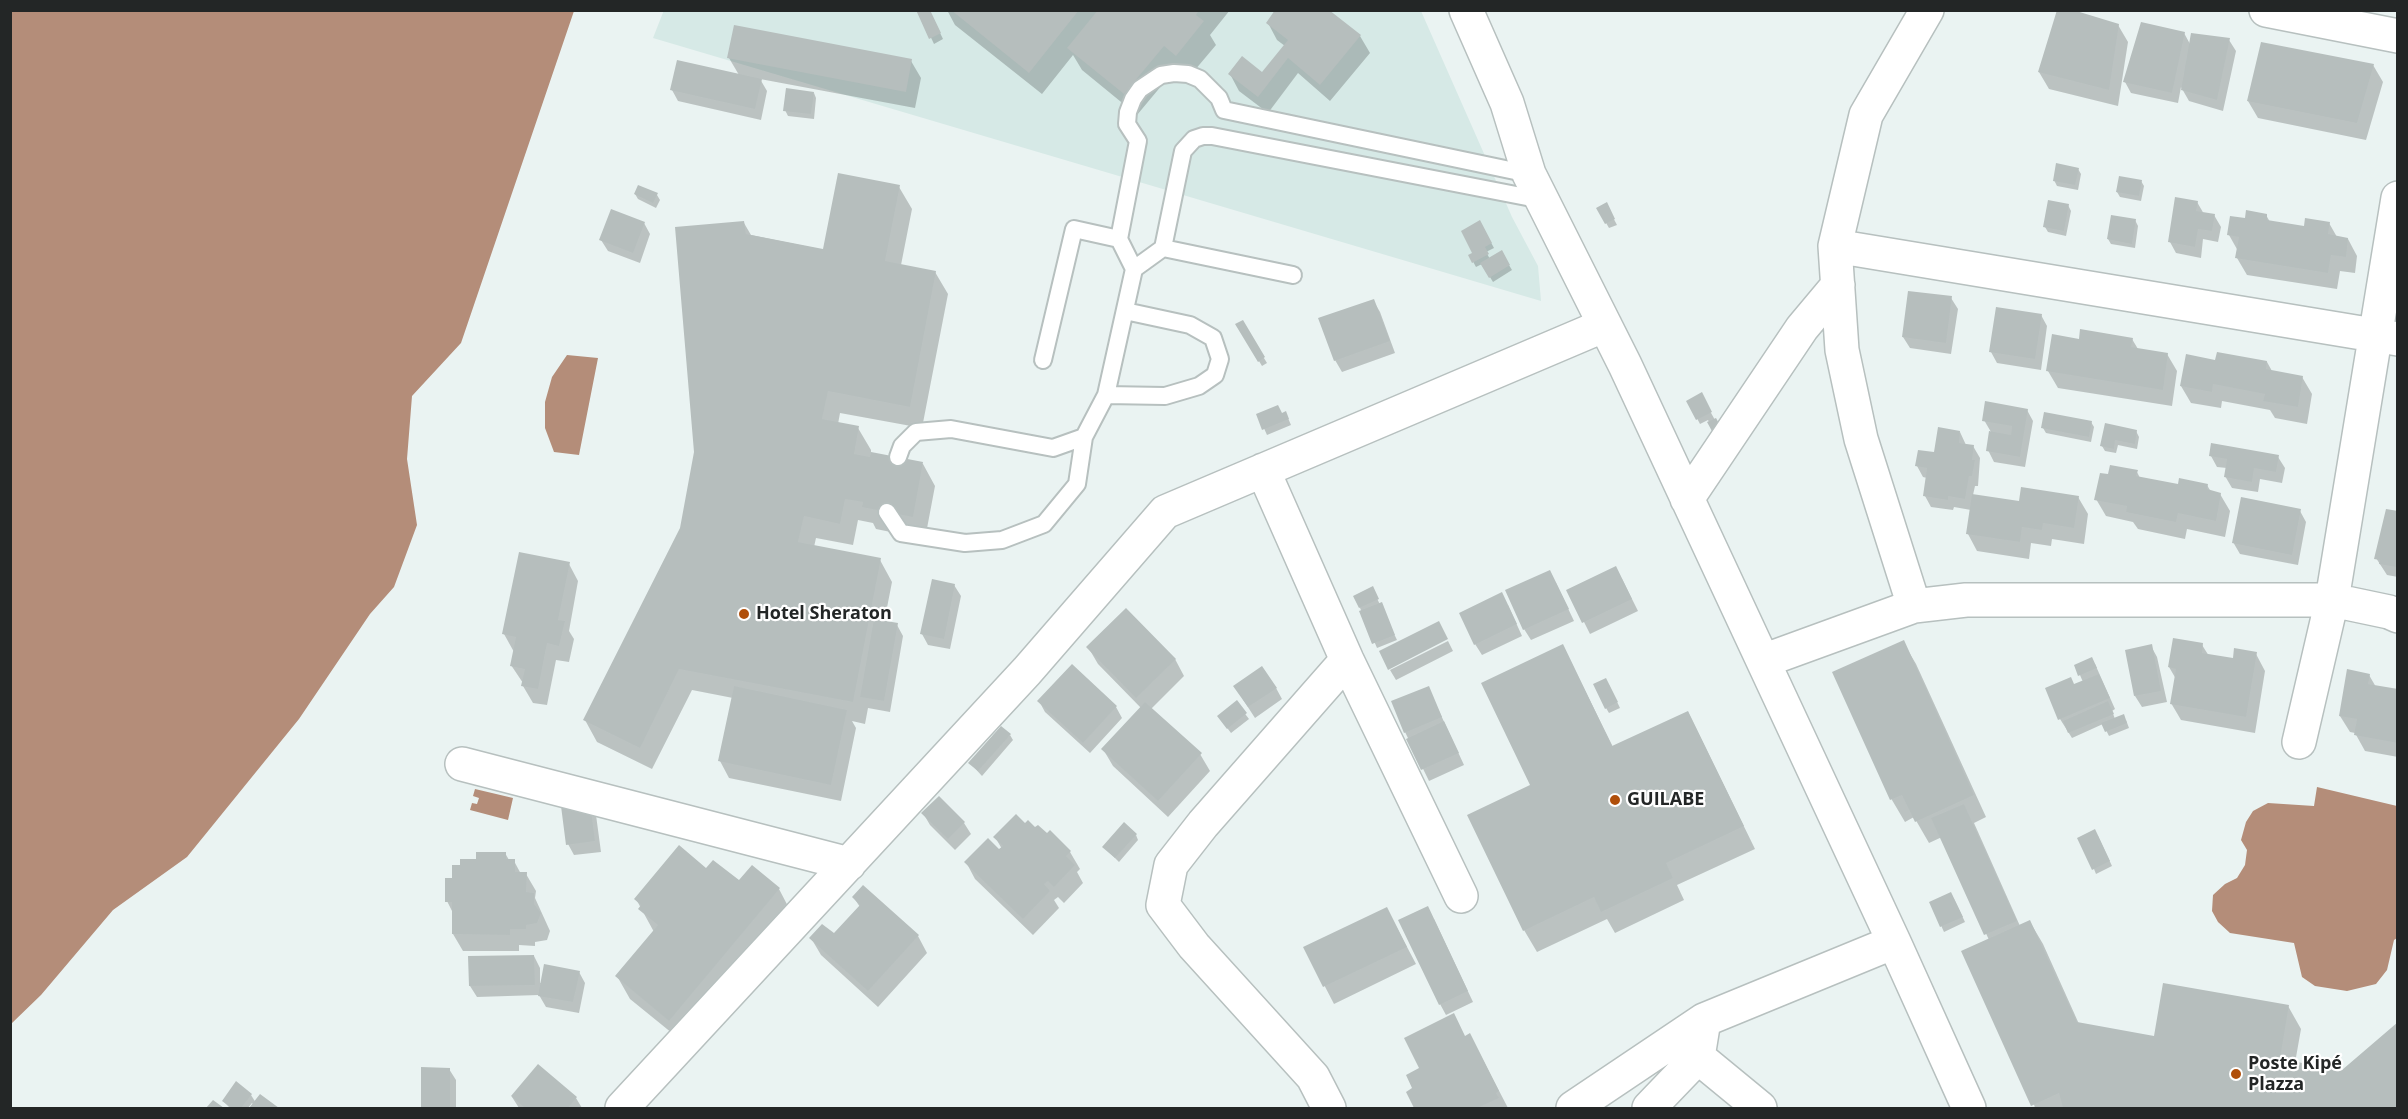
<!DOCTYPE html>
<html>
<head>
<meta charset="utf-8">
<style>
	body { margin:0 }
	#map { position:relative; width:2408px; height:1119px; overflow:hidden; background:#eaf3f2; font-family:"Open Sans",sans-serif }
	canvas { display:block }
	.frame { position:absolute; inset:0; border:12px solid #232626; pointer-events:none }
</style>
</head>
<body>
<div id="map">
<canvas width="2408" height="1119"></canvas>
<div class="frame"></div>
</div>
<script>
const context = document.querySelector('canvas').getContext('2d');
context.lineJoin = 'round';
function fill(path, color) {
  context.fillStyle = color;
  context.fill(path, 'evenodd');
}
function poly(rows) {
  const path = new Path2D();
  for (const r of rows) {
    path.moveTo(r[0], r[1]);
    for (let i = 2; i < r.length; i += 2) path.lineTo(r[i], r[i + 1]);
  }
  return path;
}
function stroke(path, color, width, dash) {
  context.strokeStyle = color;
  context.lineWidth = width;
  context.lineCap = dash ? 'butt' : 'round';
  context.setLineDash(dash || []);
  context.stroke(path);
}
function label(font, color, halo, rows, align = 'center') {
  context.font = font + ' "Open Sans",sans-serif';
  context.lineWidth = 4.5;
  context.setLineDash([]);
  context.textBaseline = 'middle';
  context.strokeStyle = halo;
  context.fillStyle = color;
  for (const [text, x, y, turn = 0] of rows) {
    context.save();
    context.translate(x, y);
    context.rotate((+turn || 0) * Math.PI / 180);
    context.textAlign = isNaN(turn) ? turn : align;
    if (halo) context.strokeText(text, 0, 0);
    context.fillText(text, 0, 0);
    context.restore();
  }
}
fill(poly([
	[664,10,1421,11,1512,217,1538,266,1541,301,653,38]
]), '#d6e9e6');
fill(poly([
	[11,10,574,11,461,343,412,396,407,459,417,525,394,587,370,614,299,719,187,857,113,910,41,995,11,1024],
	[567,355,598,358,579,455,554,452,545,428,545,402,552,377],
	[2317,787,2397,806,2397,938,2394,940,2387,970,2376,984,2347,991,2315,986,2302,977,2294,943,2230,933,2218,922,2212,911,2213,895,2225,884,2237,878,2245,865,2247,850,2241,840,2246,822,2253,811,2268,803,2314,806],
	[475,789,513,798,508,820,470,810,472,803,477,804,479,798,473,796]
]), '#b48d79');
fill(poly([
	[918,10,929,10,943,39,934,44],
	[947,10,1230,10,1210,35,1216,45,1189,77,1177,67,1137,115,1082,70,1073,55,1042,94,955,25],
	[1268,23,1360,36,1370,53,1330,101,1298,73,1268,113,1239,91,1230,74,1263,74,1285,46,1277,40],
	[2118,25,2128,42,2118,106,2049,89,2039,72],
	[2184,33,2190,44,2229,40,2236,51,2223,111,2189,101,2181,87,2178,103,2131,93,2125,82],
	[729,58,911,61,921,78,915,108,760,79,767,91,761,120,678,101,672,90,739,75],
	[2373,65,2383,82,2366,140,2258,118,2248,101],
	[814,93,816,98,814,119,788,116,785,110],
	[2078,169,2081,174,2078,190,2057,186,2054,180],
	[2141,181,2144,186,2141,201,2120,197,2117,192],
	[899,187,912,209,901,265,935,272,948,294,922,428,840,413,838,424,858,428,871,450,871,454,923,464,935,486,925,539,876,529,873,523,858,520,853,545,816,538,814,547,880,560,892,582,884,623,897,625,903,636,890,712,868,708,865,724,852,721,856,728,841,801,729,778,720,761,733,698,692,690,652,769,597,742,585,720,681,529,744,223,751,235,824,250],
	[635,194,657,195,660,200,656,208,638,199],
	[2197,202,2204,214,2214,215,2221,227,2218,242,2203,239,2201,258,2176,253,2170,242],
	[1606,204,1617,225,1609,228,1598,209],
	[2068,205,2071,211,2066,236,2048,232,2045,227],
	[2266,215,2270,222,2306,228,2329,223,2337,237,2348,239,2357,256,2355,273,2340,271,2337,289,2247,275,2237,258,2238,251,2229,235,2246,220],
	[2135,220,2138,226,2135,248,2111,244,2108,239],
	[1480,222,1494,248,1486,252,1490,259,1501,252,1512,270,1493,282,1482,264,1476,267,1470,256,1474,253],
	[644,223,650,234,640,263,608,251,601,240],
	[1951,298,1958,309,1951,354,1910,348,1903,337],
	[1373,300,1380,312,1395,353,1342,372,1335,360],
	[2041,315,2047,326,2041,370,1997,363,1991,352],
	[1242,322,1267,363,1262,366,1237,325],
	[2132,339,2138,349,2167,354,2177,371,2172,406,2058,388,2048,371,2080,340],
	[2216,362,2267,362,2272,371,2302,377,2312,394,2307,424,2275,418,2270,410,2222,401,2221,408,2191,403,2181,386],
	[1701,395,1715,420,1717,438,1708,420,1700,424,1688,401],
	[2027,410,2033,421,2025,467,1994,462,1988,450,1991,432,1984,420],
	[1258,415,1282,415,1288,418,1291,425,1267,435],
	[2091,422,2094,427,2091,442,2046,433,2043,428],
	[2106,425,2136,431,2139,437,2137,449,2118,445,2116,453,2105,451,2102,446],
	[1960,432,1966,445,1973,446,1980,458,1978,486,1975,486,1973,495,2021,503,2078,497,2088,514,2084,544,2052,539,2051,546,2031,543,2029,559,1977,551,1968,534,1971,510,1954,507,1953,510,1931,507,1925,496,1927,478,1923,477,1917,466,1935,454],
	[2211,456,2278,457,2285,468,2282,483,2260,479,2258,492,2232,488,2225,476,2227,468,2217,467],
	[2137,472,2140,478,2179,486,2207,485,2211,492,2220,494,2230,511,2225,537,2187,529,2185,539,2138,529,2133,522,2106,516,2096,499,2109,476],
	[2300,511,2306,522,2298,565,2240,554,2233,542],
	[2398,513,2398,577,2387,575,2376,558],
	[569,564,578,581,569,631,574,639,569,662,556,660,547,705,533,703,523,686,523,683,511,665,514,652,504,634],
	[1622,579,1638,611,1590,634,1568,590],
	[1556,583,1574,621,1531,640,1524,629],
	[954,585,961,596,950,649,928,645,922,634],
	[1372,588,1397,640,1377,648,1355,596],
	[1508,605,1522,636,1482,655,1475,644],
	[1448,641,1453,651,1396,680,1390,670],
	[1903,642,1916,664,1986,817,1974,823,2020,926,2030,922,2043,944,2079,1024,2156,1038,2288,1006,2301,1029,2295,1063,2342,1072,2398,1024,2398,1108,2035,1108,1989,940,1942,837,1929,843,1914,817,1905,822,1892,800,1834,673],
	[2202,645,2209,656,2234,660,2256,654,2265,671,2255,733,2181,720,2171,703,2176,679,2169,667],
	[1563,646,1613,747,1688,712,1755,849,1677,885,1684,900,1615,933,1607,919,1537,952,1524,930,1532,786],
	[2151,646,2157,657,2167,702,2142,707,2135,696],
	[1088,647,1175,659,1184,676,1151,709,1200,754,1210,771,1168,817,1113,766,1103,749,1141,708,1098,664],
	[2095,664,2115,709,2112,711,2115,719,2126,720,2129,728,2109,736,2103,724,2072,738,2060,719,2074,686,2083,682,2076,666],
	[2369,675,2376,687,2398,691,2398,757,2365,751,2355,733,2350,732,2340,716],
	[1609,685,1620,708,1609,713,1606,708],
	[1428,687,1464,765,1429,781,1405,732],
	[1276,688,1282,699,1255,718,1242,698],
	[1039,701,1116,707,1122,718,1090,753,1045,712],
	[1236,702,1249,719,1231,733,1222,721],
	[1010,735,1013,740,982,776,970,763],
	[939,798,964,823,971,834,955,850,930,825,923,813],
	[563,807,596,815,601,852,574,855,568,844],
	[1025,825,1070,852,1080,869,1077,872,1083,883,1064,903,1058,897,1054,900,1059,908,1033,935,975,879,966,862,999,851,1002,849,995,837],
	[1136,835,1138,840,1119,862,1104,847],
	[2098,836,2112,866,2096,874,2094,869],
	[505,853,509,860,514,861,521,874,526,874,536,891,535,898,550,931,547,940,535,942,535,946,519,945,519,951,463,951,453,934,453,913,447,901,454,879,462,866],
	[706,870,739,883,779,889,791,912,683,1042,630,999,617,976,654,932,636,899],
	[854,898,918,936,927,953,878,1007,821,955,811,938,834,935,860,907],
	[1954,899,1965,922,1944,932,1931,903],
	[1387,909,1416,964,1334,1004,1305,948],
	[1434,919,1473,1002,1446,1015,1440,1004],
	[534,956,540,968,540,983,579,972,585,983,579,1013,546,1007,539,995,477,997,470,986],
	[1470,1035,1508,1108,1416,1108,1408,1092,1414,1089,1421,1069],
	[538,1066,576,1098,582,1108,519,1108,512,1097],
	[422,1069,449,1069,456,1080,456,1108,422,1108],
	[251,1095,256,1103,260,1096,277,1108,251,1108,254,1105,252,1103,248,1108,230,1108,223,1101]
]), '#0003');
fill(poly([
	[916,10,930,10,941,33,929,39],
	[951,10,1079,10,1029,73],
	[1098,10,1199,10,1196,15,1204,21,1176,56,1164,46,1124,94,1067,48],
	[1275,10,1329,10,1361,35,1320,85,1288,58,1258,97,1228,74,1242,56,1262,72,1288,40,1266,23],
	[2057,10,2073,10,2119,24,2109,90,2038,72],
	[2141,22,2185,32,2172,93,2123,82],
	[734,25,912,59,906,92,727,58],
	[2191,33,2230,38,2217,100,2181,90],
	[2261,42,2374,64,2357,123,2247,101],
	[677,60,762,79,755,109,670,90],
	[786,88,814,92,811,114,783,111],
	[2056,163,2079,168,2075,185,2053,181],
	[838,173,900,185,885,261,936,271,910,407,828,391,822,419,859,426,854,454,870,457,871,452,923,462,913,517,862,507,863,502,845,499,840,524,804,516,798,542,881,558,853,702,679,669,640,748,583,720,680,528,694,452,675,227,744,221,746,234,823,249],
	[2119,176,2142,180,2139,196,2116,192],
	[638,185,658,193,653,203,634,194],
	[2175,197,2198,201,2196,211,2215,214,2212,231,2198,229,2195,247,2168,242],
	[2048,200,2069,204,2064,231,2043,227],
	[1607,202,1615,219,1605,224,1596,208],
	[611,209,645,222,633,253,599,240],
	[2246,210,2267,214,2267,220,2304,226,2305,218,2330,222,2328,234,2348,238,2346,257,2331,255,2328,273,2235,258,2239,237,2227,235,2230,216,2245,218],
	[2111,215,2136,219,2132,244,2107,239],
	[1480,220,1492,243,1485,247,1489,254,1472,263,1468,255,1472,253,1461,231],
	[1502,250,1510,265,1489,278,1480,263],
	[1908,291,1952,296,1946,343,1902,337],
	[1374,299,1390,341,1334,361,1318,318],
	[1996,307,2042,314,2035,359,1989,352],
	[1243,320,1265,357,1258,362,1235,324],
	[2080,329,2133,338,2131,347,2168,353,2163,390,2046,371,2052,334,2079,339],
	[2217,352,2267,361,2266,369,2303,376,2298,407,2263,401,2265,394,2213,384,2212,392,2180,386,2186,354,2215,360],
	[1702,392,1712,412,1696,420,1686,401],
	[1985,401,2028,409,2020,457,1986,451,1989,431,2011,435,2012,426,1982,421],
	[1278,405,1282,413,1286,411,1289,419,1262,430,1256,414],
	[2044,412,2092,421,2089,437,2041,428],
	[1716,418,1722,429,1713,433,1707,422],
	[2105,423,2137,430,2135,444,2115,440,2114,449,2100,446],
	[1938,427,1960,431,1959,443,1974,445,1972,460,1975,460,1972,476,1969,476,1965,499,1948,496,1948,500,1923,496,1927,468,1915,466,1918,450,1934,452],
	[2211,443,2279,455,2276,472,2254,468,2252,482,2224,477,2227,459,2209,456],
	[2110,465,2138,470,2136,476,2178,484,2179,478,2208,484,2207,489,2221,493,2216,521,2178,513,2176,522,2126,512,2127,506,2094,500,2100,473,2108,474],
	[2021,487,2079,496,2074,528,2043,523,2042,530,2022,527,2020,542,1966,534,1972,494,2019,501],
	[2241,497,2301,509,2292,555,2232,543],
	[2386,509,2398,511,2396,567,2379,564,2380,560,2374,559],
	[519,552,570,562,558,620,565,621,559,646,547,643,538,689,521,686,525,669,510,666,516,637,502,634],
	[1616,566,1632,599,1582,623,1566,590],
	[1550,570,1569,609,1523,630,1505,590],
	[932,579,955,584,944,639,920,634],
	[1373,586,1379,599,1359,608,1353,596],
	[1502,592,1517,624,1474,645,1459,613],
	[1382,602,1395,635,1372,644,1359,611],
	[1126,608,1176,659,1136,698,1086,647],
	[874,619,898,623,884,701,860,697],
	[1439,621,1448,639,1388,670,1379,651],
	[2173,638,2203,643,2202,653,2233,658,2234,648,2257,652,2246,717,2170,704,2176,669,2168,667],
	[1904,640,1974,795,1915,822,1902,795,1890,800,1832,672],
	[1563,644,1612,746,1688,711,1744,826,1666,863,1673,878,1601,912,1594,897,1523,931,1467,815,1530,785,1481,683],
	[2152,644,2161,691,2134,696,2125,650],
	[2092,657,2097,668,2078,676,2074,665],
	[1072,664,1117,706,1083,743,1037,701],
	[1262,666,1277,688,1248,707,1233,686],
	[2347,669,2370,674,2368,684,2398,689,2398,743,2354,735,2357,719,2339,716],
	[2099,674,2110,698,2058,720,2045,688,2071,677,2074,684],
	[1606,678,1618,702,1605,709,1593,684],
	[734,686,847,710,831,785,718,761],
	[1429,686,1442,717,1404,733,1391,701],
	[1237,700,1247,713,1227,729,1217,716],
	[2108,701,2114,714,2068,733,2063,721],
	[1145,702,1202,753,1158,801,1101,749],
	[2124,714,2127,723,2105,732,2101,723],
	[1444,721,1459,753,1421,770,1406,739],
	[1001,726,1011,734,978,771,968,763],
	[939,796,965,822,948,839,921,813],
	[590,802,595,841,566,845,561,806],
	[1964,804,2017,921,1984,935,1931,818],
	[1016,814,1025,823,1028,820,1035,827,1038,825,1047,833,1050,830,1071,851,1066,856,1075,865,1054,887,1048,881,1044,884,1050,891,1023,919,964,862,988,838,999,849,1003,846,993,837],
	[1124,822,1137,834,1115,858,1102,847],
	[2095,829,2110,861,2092,870,2077,838],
	[679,845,706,868,713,860,739,880,752,865,780,888,669,1021,615,976,658,925,638,909,641,905,634,899],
	[476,852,506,852,506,859,515,859,515,872,527,872,526,892,534,893,534,904,541,913,537,923,526,925,526,929,510,929,510,935,452,934,452,902,445,902,445,878,452,878,452,865,460,865,460,859,476,859],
	[863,885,919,935,868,991,809,938,822,924,834,933,860,905,852,897],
	[1951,892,1963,917,1940,927,1929,902],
	[1428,906,1468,991,1439,1005,1398,920],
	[1387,907,1407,947,1323,987,1303,947],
	[2030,920,2077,1022,2154,1036,2163,983,2289,1005,2280,1059,2342,1070,2398,1022,2398,1108,2063,1108,2059,1093,2031,1106,1961,951],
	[534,955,535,985,469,986,468,956],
	[544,964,580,971,573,1002,538,996],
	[1454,1013,1465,1036,1470,1033,1499,1091,1496,1093,1499,1098,1477,1108,1414,1108,1406,1092,1412,1088,1406,1075,1419,1068,1404,1038],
	[538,1064,577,1097,568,1108,525,1108,511,1096],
	[421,1067,450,1068,450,1108,421,1108],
	[236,1081,252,1094,241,1108,232,1108,222,1101],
	[260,1094,279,1108,249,1108],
	[213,1100,224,1108,206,1108]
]), '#b6bebd');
const service = poly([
	[1119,239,1138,141,1127,124,1128,112,1133,99,1140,89,1161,75,1174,73,1188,74,1200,79,1219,98,1224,110,1529,174],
	[1163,248,1183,151,1194,139,1203,136,1212,136,1542,200],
	[1043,360,1074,229,1119,239,1134,269,1163,248,1293,275],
	[1106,395,1165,396,1199,386,1215,375,1220,359,1213,338,1190,325,1125,311],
	[1084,437,1106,395,1134,269],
	[887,512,901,533,965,543,1002,540,1044,524,1077,484,1084,437,1053,448,951,429,916,432,902,446,898,457]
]);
const minor = poly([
	[1466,10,1507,103,1529,174,1625,365,1894,942,1969,1108],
	[2266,10,2398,36],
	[1835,246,2398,339],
	[1263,470,1347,660,1461,896],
	[1687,499,1802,328,1838,285],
	[1914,606,1861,439,1842,350,1835,246,1866,115,1927,10],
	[1763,661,1914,606,1966,600,2332,600,2389,612,2398,616],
	[2299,742,2332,600,2398,198],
	[462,764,849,864],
	[1704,1020,1698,1057,1760,1108],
	[622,1108,1027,671,1165,512,1605,325],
	[1329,1108,1313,1077,1194,946,1163,905,1171,865,1203,824,1347,660],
	[1573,1108,1704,1020,1894,942],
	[1649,1108,1698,1057]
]);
stroke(service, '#b7c0bf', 20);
stroke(minor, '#b7c0bf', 36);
stroke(service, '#fff', 16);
stroke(minor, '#fff', 33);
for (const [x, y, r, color] of [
	[744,614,6,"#b04f0a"],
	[1615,800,6,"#b04f0a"],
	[2236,1074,6,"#b04f0a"]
]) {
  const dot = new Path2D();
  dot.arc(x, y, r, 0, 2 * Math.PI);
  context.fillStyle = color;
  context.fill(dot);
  stroke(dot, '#fff', 2);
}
label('bold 18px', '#232626', '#fff', [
	["Hotel Sheraton",756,614],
	["GUILABE",1627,800],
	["Poste Kipé",2248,1064],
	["Plazza",2248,1085]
], 'left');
</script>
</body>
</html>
